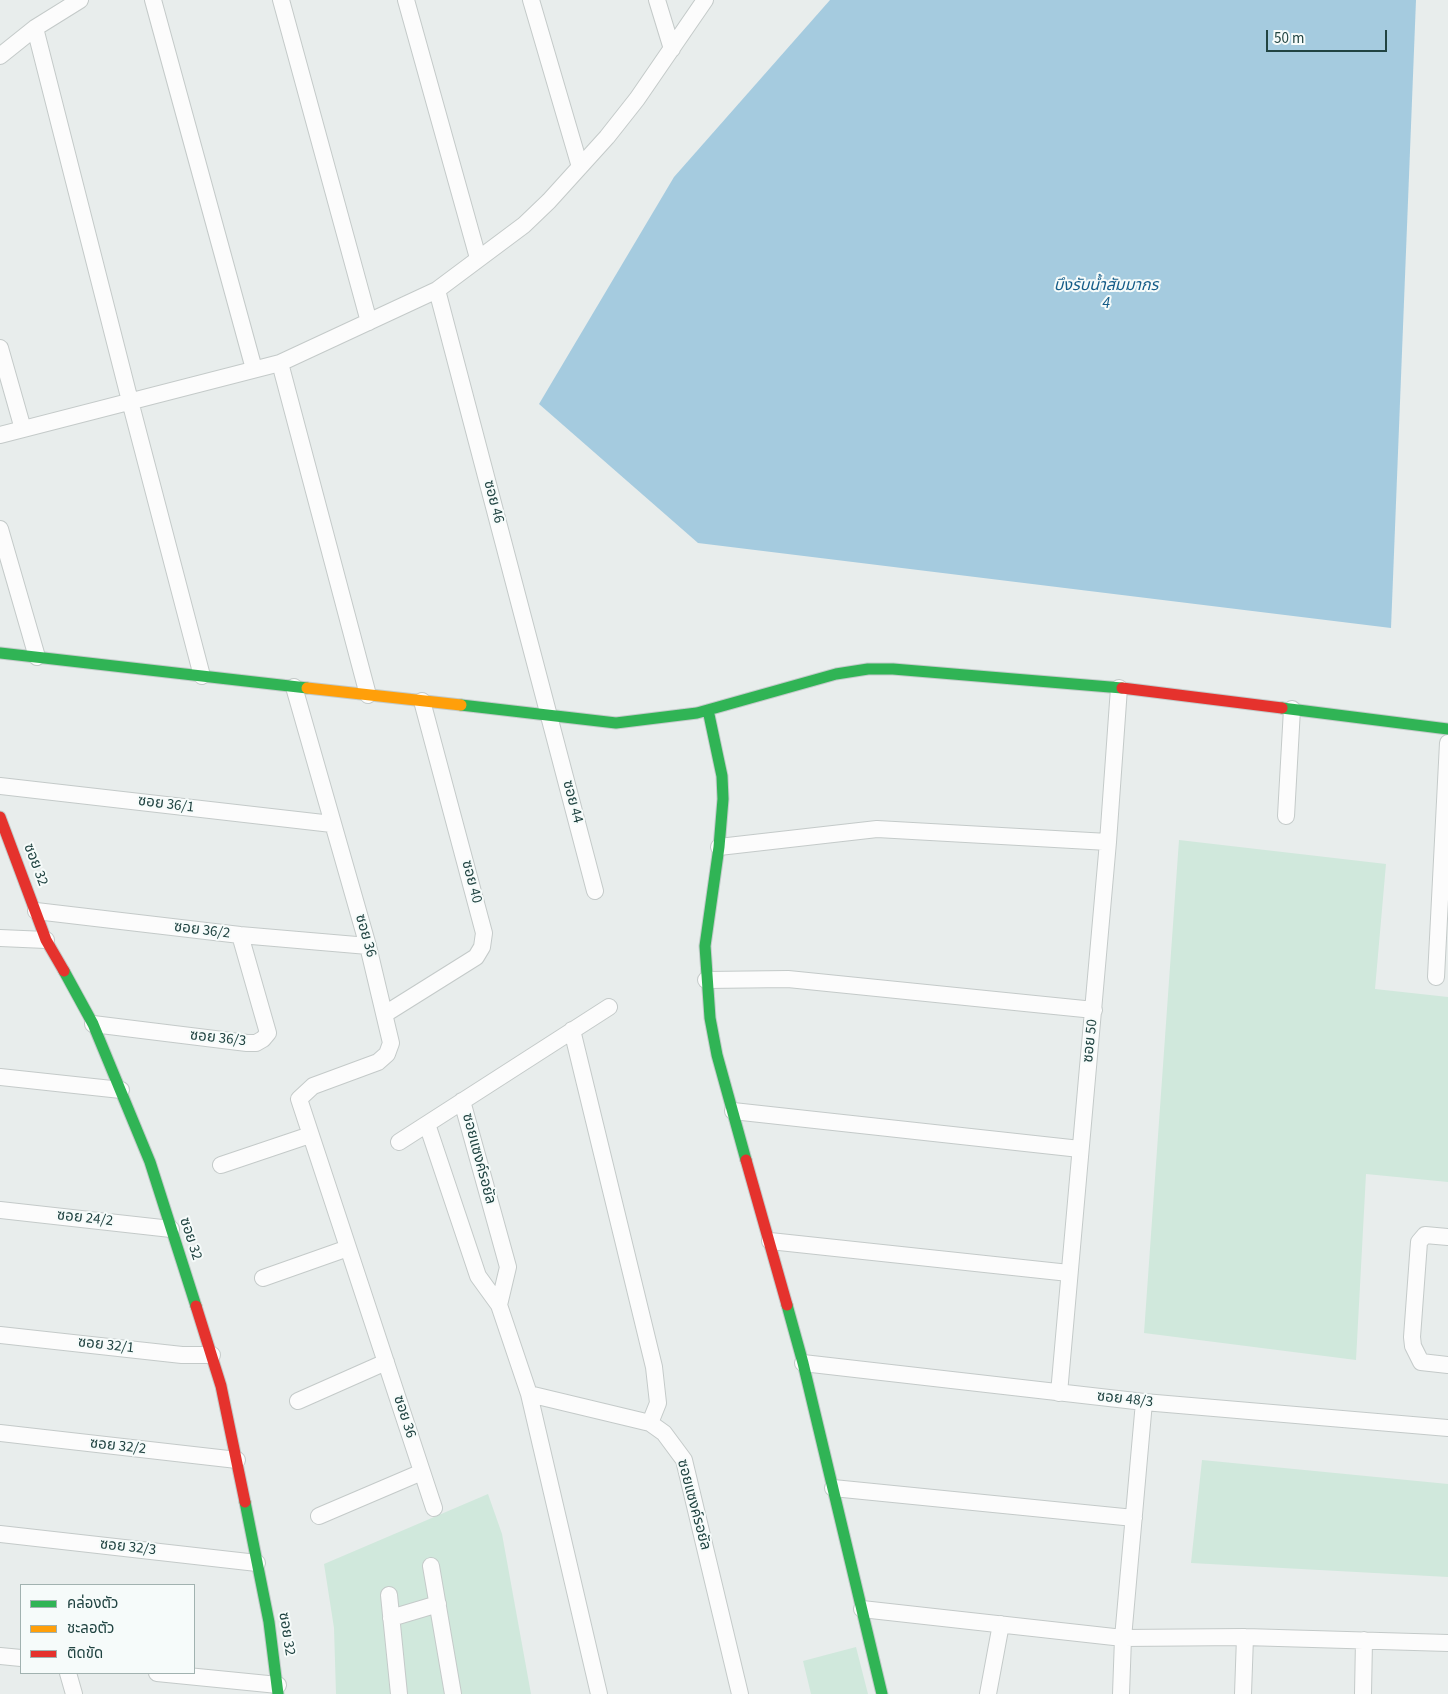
<!DOCTYPE html>
<html>
<head>
<meta charset="utf-8">
<style>
	body { margin:0 }
	#map { position:relative; width:1448px; height:1694px; overflow:hidden; background:#e8edec; font-family:"Source Sans 3","Noto Sans Thai",sans-serif }
	canvas { display:block }
	.legend { position:absolute; left:20px; top:1584px; width:175px; height:90px; box-sizing:border-box; background:#f6fbfa; border:1px solid #a1b2b0; margin:0; padding:6px 9px; list-style:none; font-size:15px; color:#214442 }
	.legend li { display:flex; align-items:center; gap:10px; height:25px }
	.legend b { width:25px; border:1px solid #a1b2b0 }
	.scale { position:absolute; left:1266px; top:30px; width:121px; height:22px; box-sizing:border-box; border:2px solid #214442; border-top:0; padding-left:6px; font-size:15px; line-height:18px; white-space:nowrap; color:#214442; -webkit-text-stroke:4px #f6fbfa; paint-order:stroke }
</style>
</head>
<body>
<div id="map">
<canvas width="1448" height="1694"></canvas>
<ul class="legend">
<li><b style="height:6px;background:#30b455"></b>คล่องตัว</li>
<li><b style="height:6px;background:#ff9f0a"></b>ชะลอตัว</li>
<li><b style="height:6px;background:#e5322d"></b>ติดขัด</li>
</ul>
<div class="scale">50 m</div>
</div>
<script>
const context = document.querySelector('canvas').getContext('2d');
context.lineJoin = 'round';
function fill(path, color) {
  context.fillStyle = color;
  context.fill(path, 'evenodd');
}
function poly(rows) {
  const path = new Path2D();
  for (const r of rows) {
    path.moveTo(r[0], r[1]);
    for (let i = 2; i < r.length; i += 2) path.lineTo(r[i], r[i + 1]);
  }
  return path;
}
function stroke(path, color, width, dash) {
  context.strokeStyle = color;
  context.lineWidth = width;
  context.lineCap = dash ? 'butt' : 'round';
  context.setLineDash(dash || []);
  context.stroke(path);
}
function label(font, color, halo, rows, align = 'center') {
  context.font = font + ' "Source Sans 3","Noto Sans Thai",sans-serif';
  context.lineWidth = 4;
  context.setLineDash([]);
  context.textBaseline = 'middle';
  context.strokeStyle = halo;
  context.fillStyle = color;
  for (const [text, x, y, turn = 0] of rows) {
    context.save();
    context.translate(x, y);
    context.rotate((+turn || 0) * Math.PI / 180);
    context.textAlign = isNaN(turn) ? turn : align;
    if (halo) context.strokeText(text, 0, 0);
    context.fillText(text, 0, 0);
    context.restore();
  }
}
fill(poly([
	[1179,840,1386,864,1375,989,1448,997,1448,1182,1366,1174,1356,1360,1144,1333],
	[1202,1460,1448,1484,1448,1577,1191,1563],
	[488,1494,502,1534,531,1694,336,1694,334,1628,324,1564],
	[856,1647,868,1694,811,1694,803,1661]
]), '#d0e8dc');
fill(poly([
	[830,0,1416,0,1391,628,698,543,539,404,674,177]
]), '#a5cbdf');
const street = poly([
	[153,0,254,369],
	[281,0,369,322],
	[406,0,478,258],
	[531,0,580,167],
	[657,0,672,49],
	[35,28,130,401,202,676],
	[0,56,35,28,80,0],
	[437,290,595,891],
	[0,348,23,429],
	[280,363,368,695],
	[0,435,280,363,437,290,524,225,549,201,607,137,637,99,705,0],
	[0,529,37,657],
	[294,687,368,946,391,1043,387,1054,378,1062,313,1086,299,1099,434,1508],
	[0,786,332,824],
	[1286,816,1292,709],
	[719,847,877,829,1108,842],
	[36,911,240,935,368,946],
	[0,938,46,940],
	[1436,977,1448,743],
	[706,980,788,979,1094,1010],
	[385,1014,476,957,482,947,484,933,422,701],
	[93,1024,247,1043,256,1043,263,1039,268,1033,240,935],
	[572,1030,654,1367,658,1403,650,1423],
	[0,1077,121,1090],
	[462,1101,508,1267,499,1305],
	[733,1111,1080,1149],
	[427,1124,478,1276,499,1305,529,1394,650,1423,664,1433,684,1460,740,1694],
	[399,1142,609,1007],
	[221,1165,310,1135],
	[0,1210,171,1229],
	[1448,1237,1425,1235,1419,1242,1412,1337,1413,1346,1421,1362,1448,1365],
	[770,1241,1069,1273],
	[263,1278,348,1248],
	[0,1335,182,1355,212,1355],
	[803,1363,1144,1402,1448,1428],
	[1059,1393,1108,842,1119,688],
	[529,1394,599,1694],
	[298,1401,386,1362],
	[0,1433,237,1460],
	[833,1488,1134,1518],
	[319,1516,422,1472],
	[0,1534,257,1563],
	[431,1566,453,1694],
	[389,1595,399,1694],
	[862,1609,1123,1638,1245,1637,1448,1643],
	[391,1618,438,1604],
	[0,1656,21,1658],
	[68,1673,74,1694],
	[157,1673,278,1685],
	[988,1694,1001,1624],
	[1121,1694,1123,1638,1144,1402],
	[1243,1694,1245,1637],
	[1363,1694,1364,1640]
]);
const fast = poly([
	[0,653,307,688],
	[461,705,616,723,697,713,836,674,868,669,893,669,1122,688],
	[1282,708,1448,729],
	[708,710,722,776,723,799,719,847,705,946,710,1018,717,1055,746,1160],
	[64,971,93,1024,150,1162,196,1306],
	[787,1305,803,1363,882,1694],
	[245,1502,269,1622,278,1694]
]);
const slow = poly([
	[307,688,461,705]
]);
const jam = poly([
	[1122,688,1282,708],
	[0,817,46,940,64,971],
	[746,1160,787,1305],
	[196,1306,221,1386,245,1502]
]);
stroke(street, '#c4cac9', 18);
stroke(fast, '#c3cbca', 13);
stroke(slow, '#c3cbca', 13);
stroke(jam, '#c3cbca', 13);
stroke(street, '#fcfcfc', 16);
stroke(fast, '#30b455', 11);
stroke(slow, '#ff9f0a', 11);
stroke(jam, '#e5322d', 11);
label('15px', '#214442', '#f6fbfa', [
	["ซอย 46",493,502,75],
	["ซอย 44",572,802,75],
	["ซอย 36/1",166,805,7],
	["ซอย 32",35,865,69],
	["ซอย 40",471,882,75],
	["ซอย 36/2",202,931,7],
	["ซอย 36",365,936,74],
	["ซอย 36/3",218,1039,6],
	["ซอย 50",1091,1041,-84],
	["ซอยแซงค์รอยัล",478,1159,75],
	["ซอย 24/2",85,1219,6],
	["ซอย 32",190,1239,72],
	["ซอย 32/1",106,1346,6],
	["ซอย 48/3",1125,1400,6],
	["ซอย 36",404,1417,72],
	["ซอย 32/2",118,1447,6],
	["ซอยแซงค์รอยัล",693,1505,75],
	["ซอย 32/3",128,1548,6],
	["ซอย 32",286,1634,81]
]);
label('italic 16px', '#145c88', '#f6fbfa', [
	["บึงรับน้ำสัมมากร",1106,286],
	["4",1106,304]
]);
</script>
</body>
</html>
